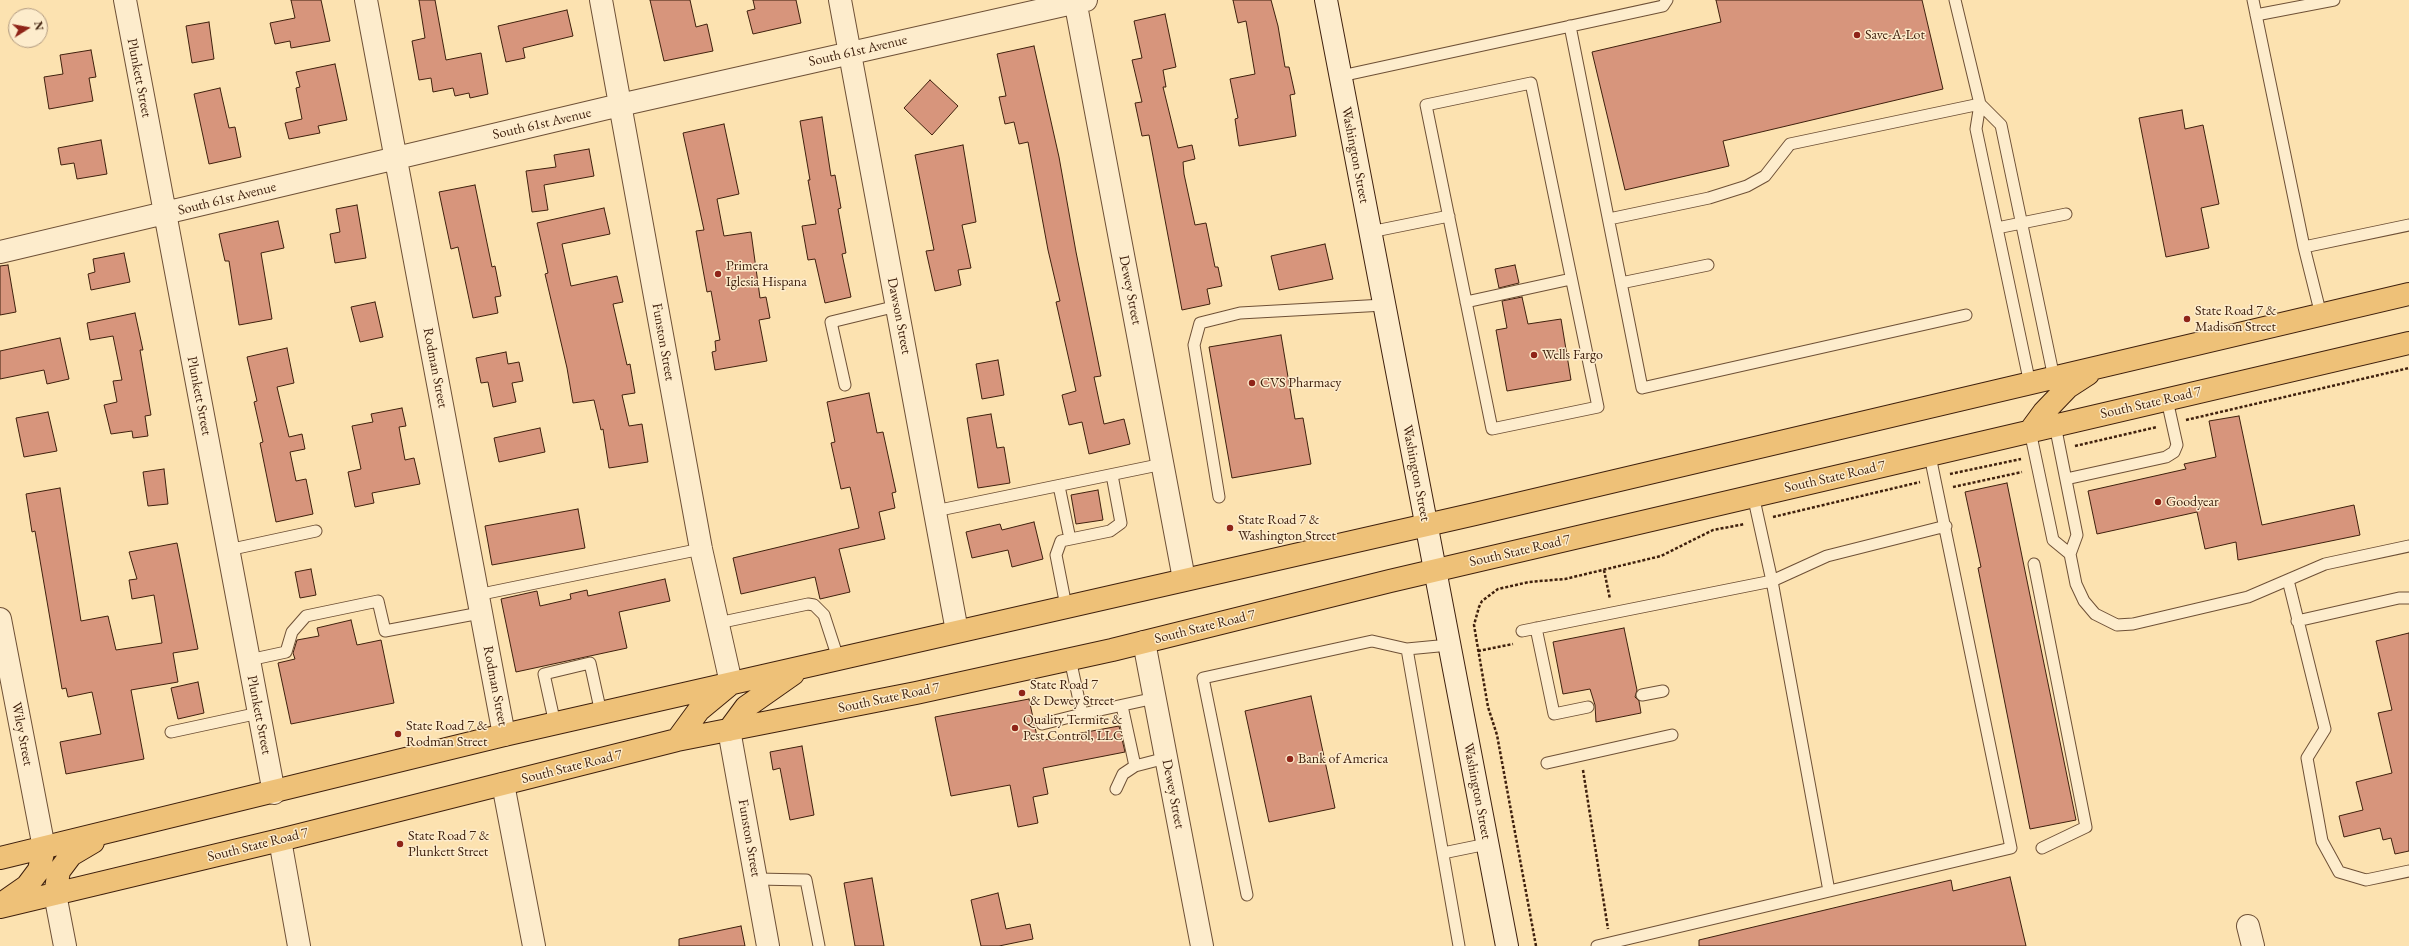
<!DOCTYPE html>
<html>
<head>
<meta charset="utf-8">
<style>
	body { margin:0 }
	#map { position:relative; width:2409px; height:946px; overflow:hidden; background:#fce2b0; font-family:"EB Garamond",serif }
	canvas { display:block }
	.north { position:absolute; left:8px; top:8px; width:40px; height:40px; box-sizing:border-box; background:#fdeccc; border:1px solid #b19a80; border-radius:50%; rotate:79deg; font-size:11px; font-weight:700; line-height:16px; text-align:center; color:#3f200d }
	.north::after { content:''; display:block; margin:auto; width:14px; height:18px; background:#8f2418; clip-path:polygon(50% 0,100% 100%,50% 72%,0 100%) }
</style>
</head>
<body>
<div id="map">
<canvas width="2409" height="946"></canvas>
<div class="north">N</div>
</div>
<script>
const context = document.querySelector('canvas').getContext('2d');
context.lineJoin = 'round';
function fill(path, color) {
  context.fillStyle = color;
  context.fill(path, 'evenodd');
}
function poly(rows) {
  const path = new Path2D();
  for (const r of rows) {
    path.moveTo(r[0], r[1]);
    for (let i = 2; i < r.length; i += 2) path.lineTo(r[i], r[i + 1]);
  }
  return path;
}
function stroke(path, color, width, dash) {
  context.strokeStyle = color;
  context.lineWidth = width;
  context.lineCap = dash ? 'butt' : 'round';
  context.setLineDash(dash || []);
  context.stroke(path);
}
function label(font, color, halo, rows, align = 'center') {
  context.font = font + ' "EB Garamond",serif';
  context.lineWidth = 3;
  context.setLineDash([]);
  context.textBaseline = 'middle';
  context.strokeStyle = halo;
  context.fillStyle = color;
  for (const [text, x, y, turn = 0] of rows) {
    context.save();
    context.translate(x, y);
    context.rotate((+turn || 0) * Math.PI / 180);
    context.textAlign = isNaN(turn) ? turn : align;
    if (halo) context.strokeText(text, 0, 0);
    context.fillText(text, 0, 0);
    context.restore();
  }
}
const building = poly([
	[291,0,321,0,330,41,291,48,290,41,275,44,270,23,295,18,291,0],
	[419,0,435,0,446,60,481,53,488,94,470,98,469,93,455,96,453,88,433,92,431,78,419,80,412,41,425,38,419,0],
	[650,0,690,0,696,27,707,24,713,51,664,61,650,0],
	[753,0,796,0,801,23,753,34,747,11,755,9,753,0],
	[1233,0,1271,0,1278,26,1285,67,1289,67,1295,94,1290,95,1296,136,1239,146,1235,119,1238,118,1230,79,1255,74,1246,21,1238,23,1233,0],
	[1716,0,1922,0,1943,89,1723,141,1729,166,1625,190,1592,52,1721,22,1716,0],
	[567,10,573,36,523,48,525,58,506,62,498,26,567,10],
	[1165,14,1176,67,1163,70,1166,87,1163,87,1178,148,1192,145,1195,159,1183,162,1184,174,1195,225,1206,223,1215,267,1218,267,1222,286,1207,289,1210,304,1182,310,1149,135,1142,136,1135,103,1142,102,1132,60,1142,58,1134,21,1165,14],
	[209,22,214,59,192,63,186,26,209,22],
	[1034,46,1059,157,1076,252,1101,376,1094,377,1104,424,1124,419,1130,444,1089,454,1082,422,1069,425,1062,395,1076,391,1056,302,1060,301,1048,250,1028,142,1019,144,1014,122,1005,124,999,97,1006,96,997,54,1034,46],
	[91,50,96,77,89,78,93,101,49,109,44,77,63,74,60,55,91,50],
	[335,64,347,120,318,126,320,133,289,139,285,123,302,119,296,88,300,87,296,72,335,64],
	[930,80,958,106,932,135,904,108,930,80],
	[220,88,229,128,235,127,241,157,209,164,194,94,220,88],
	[2182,110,2185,129,2203,125,2219,204,2201,208,2209,248,2166,257,2139,118,2182,110],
	[822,117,831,176,835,175,841,208,838,209,846,253,842,254,851,297,825,303,815,259,808,260,802,226,816,224,808,180,810,180,800,121,822,117],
	[724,124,739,194,717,199,724,236,751,232,760,298,766,297,770,318,759,320,767,361,715,370,712,352,716,351,715,341,720,340,711,291,707,292,696,231,704,230,683,133,724,124],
	[101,140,107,174,77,179,74,163,61,165,58,148,101,140],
	[963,145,976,222,962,225,971,268,958,270,961,285,935,291,926,251,934,250,915,155,963,145],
	[589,149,594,176,544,185,548,210,532,212,526,171,556,167,554,155,589,149],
	[475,185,492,267,495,266,501,296,495,297,498,313,473,318,458,247,451,249,439,192,475,185],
	[357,205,366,258,335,263,330,234,340,232,336,209,357,205],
	[604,208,610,234,562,244,571,286,617,276,623,302,613,304,627,365,630,364,635,393,622,395,629,426,642,424,648,462,609,468,603,429,601,430,594,400,573,403,567,368,545,274,548,273,537,223,604,208],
	[278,221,284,248,261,253,272,319,239,325,229,261,225,261,219,234,278,221],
	[1325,244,1333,279,1279,290,1271,256,1325,244],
	[124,253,130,282,91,290,88,274,95,272,93,259,124,253],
	[8,265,16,312,0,315,0,266,8,265],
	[1515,265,1519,283,1499,288,1495,269,1515,265],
	[1522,297,1528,324,1561,319,1571,380,1507,391,1496,330,1507,328,1502,301,1522,297],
	[375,302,383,337,360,342,351,307,375,302],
	[135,313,143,350,140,350,151,415,145,416,148,436,133,438,132,431,111,434,104,405,117,402,113,381,122,380,113,336,90,340,87,323,135,313],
	[1281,335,1295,419,1303,418,1311,464,1232,478,1209,347,1281,335],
	[60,338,69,379,47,384,44,370,0,379,0,351,60,338],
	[287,348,294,383,277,387,289,437,302,434,305,449,290,452,296,481,306,479,313,514,276,522,260,443,263,442,254,402,257,401,247,357,287,348],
	[506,352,508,364,519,362,523,381,512,383,516,402,493,407,488,382,481,383,476,358,506,352],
	[998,360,1004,395,982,399,976,364,998,360],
	[869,393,877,433,883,432,896,492,892,493,895,508,879,512,885,539,839,549,850,592,820,599,815,577,741,594,733,558,859,528,850,487,841,489,831,443,835,442,827,402,869,393],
	[402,408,406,426,399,427,405,460,414,458,420,484,372,493,374,503,355,507,348,472,361,469,352,426,373,422,371,414,402,408],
	[48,412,57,451,24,457,16,418,48,412],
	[991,414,997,448,1004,447,1010,483,978,488,967,418,991,414],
	[2239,416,2262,525,2354,505,2360,535,2238,560,2236,542,2205,549,2197,512,2097,534,2088,491,2186,469,2184,464,2216,457,2209,421,2239,416],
	[540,428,545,452,499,462,494,438,540,428],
	[164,469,168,504,148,506,143,472,164,469],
	[2007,483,2076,820,2030,829,1978,568,1981,567,1965,492,2007,483],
	[60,488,81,621,108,616,116,650,162,643,154,595,132,599,129,580,137,579,129,552,177,543,198,649,173,653,178,682,131,690,144,759,66,774,60,742,101,734,92,692,68,697,66,688,62,689,35,531,32,532,26,494,60,488],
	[1098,490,1103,520,1076,524,1071,495,1098,490],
	[578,509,585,548,492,565,485,526,578,509],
	[1034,522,1043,559,1012,567,1008,550,972,558,966,532,1000,524,1002,530,1034,522],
	[311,569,316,595,300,598,295,572,311,569],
	[665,579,670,601,619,612,627,648,516,672,501,599,537,591,540,606,571,599,570,594,587,590,588,596,665,579],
	[351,620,357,645,381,640,394,703,291,724,278,663,295,659,293,653,297,640,319,636,317,628,351,620],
	[1624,628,1637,690,1635,697,1639,701,1641,713,1596,722,1595,705,1590,689,1563,694,1553,642,1624,628],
	[2409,633,2409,851,2395,854,2391,838,2383,840,2380,828,2344,837,2339,816,2363,810,2356,782,2392,773,2378,713,2392,710,2376,641,2409,633],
	[198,682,204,713,178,719,171,688,198,682],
	[1311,696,1335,808,1269,822,1245,711,1311,696],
	[1029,699,1038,741,1119,726,1125,752,1043,768,1048,794,1033,797,1038,823,1018,827,1010,785,951,796,935,717,1029,699],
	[802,746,814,815,790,820,780,768,773,770,770,752,802,746],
	[2010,877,2026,946,1699,946,1699,940,1951,880,1953,891,2010,877],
	[872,878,884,946,855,946,844,883,872,878],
	[998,893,1006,929,1030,924,1033,939,999,946,981,946,971,900,998,893],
	[741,926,745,946,679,946,679,939,741,926]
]);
fill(building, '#d7957c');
stroke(building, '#3f200d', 1);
const lane = poly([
	[1955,0,1980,104,1976,129,2030,384],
	[2253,0,2304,247,2321,315],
	[2256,15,2334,0],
	[1570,26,1642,388,1966,315],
	[1341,76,1663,6,1667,0],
	[1531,83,1598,407,1492,429,1426,105,1531,83],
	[1980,104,2001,125,2054,378],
	[1609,219,1709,198,1747,186,1765,176,1790,144,1980,104],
	[1997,228,2066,214],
	[1370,232,1449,216],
	[2304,247,2409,225],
	[1621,283,1708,265],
	[1466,302,1571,279],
	[845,385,831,322,897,306],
	[2030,431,2053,540,2070,554,2077,535,2055,425],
	[2066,479,2166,457,2174,452,2177,445,2167,400],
	[1059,486,1070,539],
	[1753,495,1772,581,1829,891],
	[1219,497,1194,345,1200,323,1240,313,1384,305],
	[935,511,1163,464],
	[228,550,316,531],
	[2070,554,2076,584,2084,601,2095,614,2117,625,2133,624,2248,597,2325,564,2409,546],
	[2034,564,2086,827,2042,848],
	[2288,580,2325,729,2307,758,2322,841,2339,872,2366,880,2409,871],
	[477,595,701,549],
	[1066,606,1056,555,1061,541,1110,531,1121,523,1112,475],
	[2297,621,2399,598,2409,598],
	[718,623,808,604,814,605,824,615,838,658],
	[1536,628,1554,714,1588,707],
	[1522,631,1772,581,1827,556,1946,526],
	[1407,649,1449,645],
	[1070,659,1082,714,1155,698],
	[249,660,286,652,292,632,306,616,378,601,385,631,480,613],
	[1642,695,1663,691],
	[1122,706,1135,766,1166,758],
	[555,724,544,674,590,663,601,713],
	[1042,724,1082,714],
	[171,732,259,713],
	[1547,763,1672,735],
	[1116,789,1123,774,1135,766],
	[1443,853,1487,844],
	[757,879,806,880,819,946],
	[1247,895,1203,678,1372,641,1407,649,1459,946],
	[1597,946,2011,848,1930,456]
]);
const street = poly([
	[125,0,274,793],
	[366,0,504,735],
	[601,0,701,549,731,683],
	[840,0,957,631],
	[1075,0,1184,579],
	[0,252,620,105,1086,0],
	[0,619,44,848],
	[1144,642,1202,946],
	[729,730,768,946],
	[503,784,534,946],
	[280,840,299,946],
	[55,894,65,946],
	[2248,926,2253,946]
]);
const secondary = poly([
	[1326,0,1507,946]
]);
const primary = poly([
	[2030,431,2044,412,2068,387,2088,374],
	[729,730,746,707,793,674],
	[677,740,699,710,728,686],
	[0,858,504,735,1475,514,2409,294],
	[55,894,59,871,71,855,93,842],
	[4,902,27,886,39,870,44,848],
	[0,907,280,840,677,740,916,693,1112,650,1390,581,2409,343]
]);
stroke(lane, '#6e5036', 13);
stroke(street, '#6e5036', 24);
stroke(secondary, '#3f200d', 24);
stroke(primary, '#3f200d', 24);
stroke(poly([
	[2186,420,2409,368],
	[2075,446,2157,427],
	[1950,474,2021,459],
	[1953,487,2022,472],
	[1773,517,1920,482],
	[1604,570,1610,599],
	[1478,651,1513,644],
	[1583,770,1608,929],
	[1536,946,1497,735,1488,707,1476,637,1474,625,1479,607,1482,601,1498,589,1529,582,1565,579,1661,556,1713,530,1745,524]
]), '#3f200d', 2.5, [3, 2]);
stroke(lane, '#fdeccc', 11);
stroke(street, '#fdeccc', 22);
stroke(secondary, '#fdeccc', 22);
stroke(primary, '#eec178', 22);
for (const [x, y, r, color] of [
	[1857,35,4,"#8f2418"],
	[718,274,4,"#8f2418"],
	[2187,319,4,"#8f2418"],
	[1534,355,4,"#8f2418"],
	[1252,383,4,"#8f2418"],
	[2158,502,4,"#8f2418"],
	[1230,528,4,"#8f2418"],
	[1022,693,4,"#8f2418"],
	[1015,728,4,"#8f2418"],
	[398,734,4,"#8f2418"],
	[1290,759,4,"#8f2418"],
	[400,844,4,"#8f2418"]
]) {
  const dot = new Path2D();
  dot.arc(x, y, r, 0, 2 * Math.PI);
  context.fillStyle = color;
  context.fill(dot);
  stroke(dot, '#fdeccc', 1.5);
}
label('14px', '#3f200d', '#fdeccc', [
	["Save-A-Lot",1865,35],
	["Primera",726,266],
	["Iglesia Hispana",726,282],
	["State Road 7 &",2195,311],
	["Madison Street",2195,327],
	["Wells Fargo",1542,355],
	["CVS Pharmacy",1260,383],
	["Goodyear",2166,502],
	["State Road 7 &",1238,520],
	["Washington Street",1238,536],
	["State Road 7",1030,685],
	["& Dewey Street",1030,701],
	["Quality Termite &",1023,720],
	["Pest Control, LLC",1023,736],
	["State Road 7 &",406,726],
	["Rodman Street",406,742],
	["Bank of America",1298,759],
	["State Road 7 &",408,836],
	["Plunkett Street",408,852]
], 'left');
label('14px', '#3f200d', '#fdeccc', [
	["South 61st Avenue",858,51,-13],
	["Plunkett Street",139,78,79],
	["South 61st Avenue",542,124,-13],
	["Washington Street",1355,155,79],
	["South 61st Avenue",227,199,-14],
	["Dewey Street",1130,290,79],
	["Dawson Street",899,316,79],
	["Funston Street",663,342,80],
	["Rodman Street",435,368,79],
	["Plunkett Street",199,396,79],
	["South State Road 7",2151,403,-13],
	["Washington Street",1416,473,79],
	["South State Road 7",1835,477,-13],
	["South State Road 7",1520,551,-13],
	["South State Road 7",1205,627,-14],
	["Rodman Street",495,686,79],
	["South State Road 7",889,698,-12],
	["Plunkett Street",259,715,79],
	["Wiley Street",22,734,79],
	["South State Road 7",572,767,-14],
	["Washington Street",1477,791,79],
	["Dewey Street",1173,794,79],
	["Funston Street",749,838,80],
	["South State Road 7",258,845,-14]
]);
</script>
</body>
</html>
